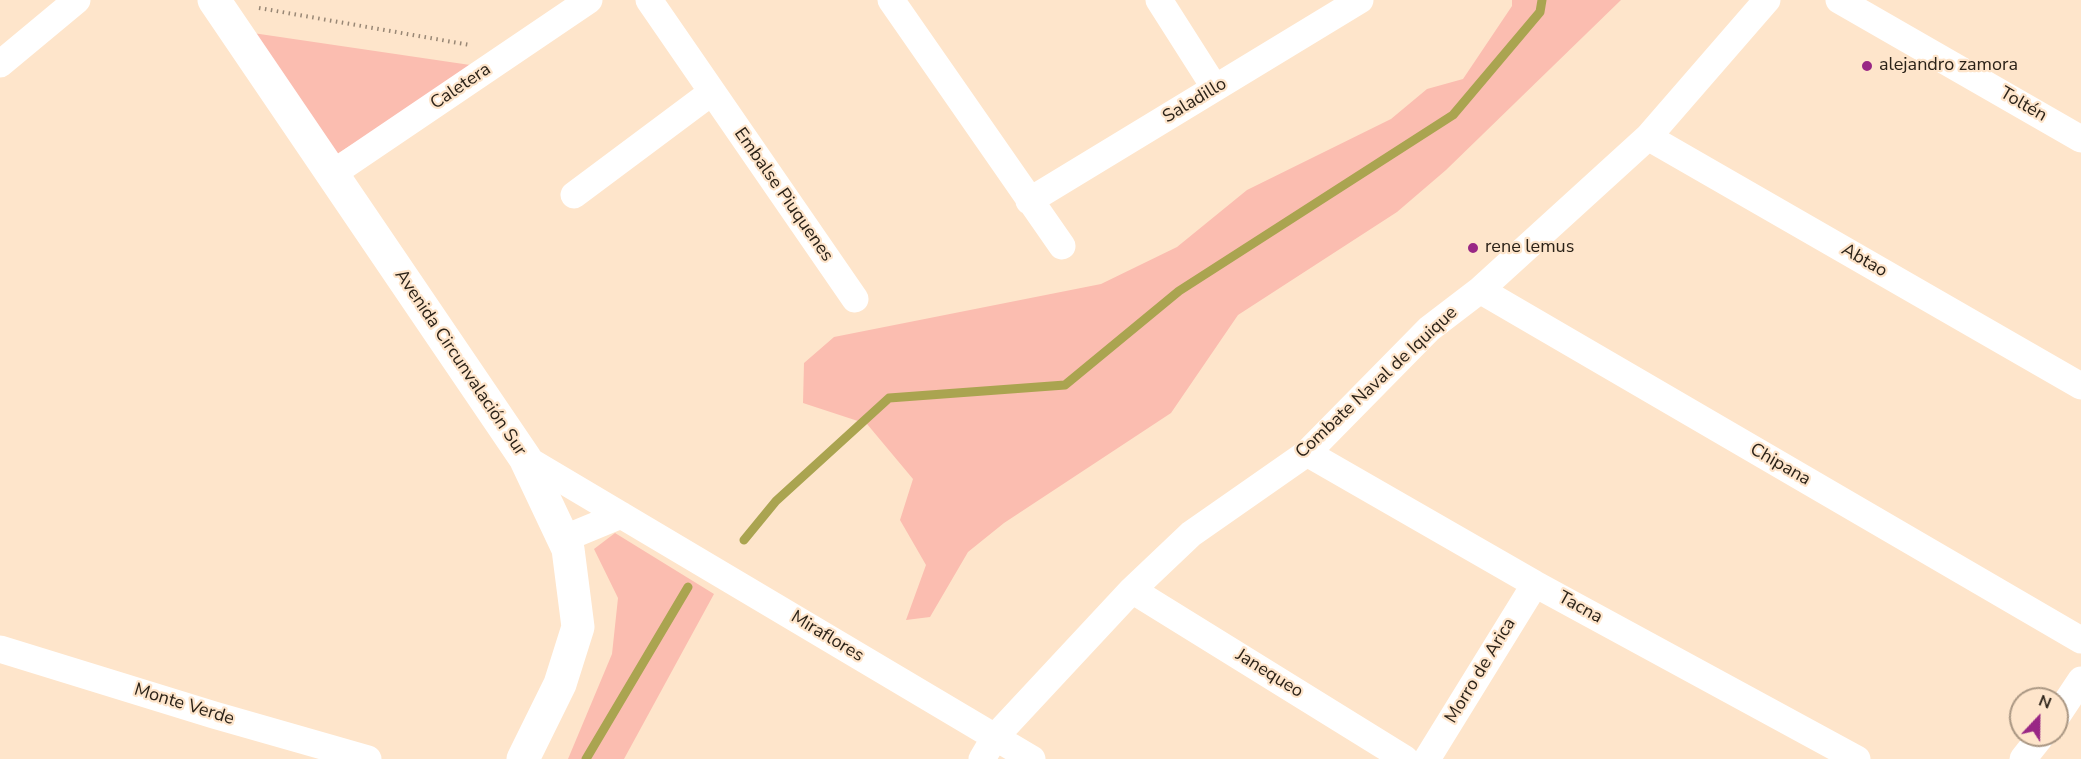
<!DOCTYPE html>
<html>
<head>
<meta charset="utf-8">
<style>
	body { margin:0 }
	#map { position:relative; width:2081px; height:759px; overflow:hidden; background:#fee5cb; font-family:"Nunito Sans",sans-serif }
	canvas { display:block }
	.north { position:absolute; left:2009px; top:687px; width:60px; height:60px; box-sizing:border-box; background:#fee5cb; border:2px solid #aa9783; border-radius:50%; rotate:22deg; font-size:16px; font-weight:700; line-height:24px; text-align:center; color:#2b2218 }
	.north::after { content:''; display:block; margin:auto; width:21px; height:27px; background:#992785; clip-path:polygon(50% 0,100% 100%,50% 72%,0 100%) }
</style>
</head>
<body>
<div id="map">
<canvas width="2081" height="759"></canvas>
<div class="north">N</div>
</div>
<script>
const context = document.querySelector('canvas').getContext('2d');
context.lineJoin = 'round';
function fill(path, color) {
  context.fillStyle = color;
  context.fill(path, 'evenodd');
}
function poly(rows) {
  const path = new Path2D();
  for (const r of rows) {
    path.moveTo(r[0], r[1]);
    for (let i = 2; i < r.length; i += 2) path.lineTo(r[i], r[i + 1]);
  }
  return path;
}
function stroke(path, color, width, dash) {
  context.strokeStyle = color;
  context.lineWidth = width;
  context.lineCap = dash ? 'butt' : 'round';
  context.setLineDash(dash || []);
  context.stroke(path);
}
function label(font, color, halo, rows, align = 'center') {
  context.font = font + ' "Nunito Sans",sans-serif';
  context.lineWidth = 4.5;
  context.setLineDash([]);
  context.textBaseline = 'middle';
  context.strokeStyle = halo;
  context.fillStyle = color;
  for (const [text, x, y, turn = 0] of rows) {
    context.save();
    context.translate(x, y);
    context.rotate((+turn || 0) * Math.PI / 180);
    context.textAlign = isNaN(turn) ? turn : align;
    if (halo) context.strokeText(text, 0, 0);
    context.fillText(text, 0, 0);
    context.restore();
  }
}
fill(poly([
	[1512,0,1621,0,1446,170,1397,212,1238,315,1171,413,1004,523,968,552,930,617,906,620,926,565,900,520,913,479,867,424,803,403,804,363,834,337,1101,284,1177,247,1247,190,1391,119,1427,89,1463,79,1512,6],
	[246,32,477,66,329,159],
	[615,533,714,594,624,759,568,759,612,654,618,598,594,549]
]), '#fbbdb0');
stroke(poly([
	[744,540,776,501,889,398,1065,385,1179,291,1453,115,1540,12,1542,0],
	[586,759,688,587]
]), '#aaa450', 9);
stroke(poly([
	[259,8,470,45]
]), '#988775', 4, [1.5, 4.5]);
stroke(poly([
	[649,0,855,299],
	[891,0,1062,246],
	[1159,0,1215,88],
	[1839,0,2081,139],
	[0,64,77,0],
	[1648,137,2081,386],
	[332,174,589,0],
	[574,195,712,92],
	[1029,201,1360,0],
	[1480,290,2081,640],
	[1307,453,1535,584,1857,759],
	[525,458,1032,759],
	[563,539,621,515],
	[1132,590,1405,759],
	[0,649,214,715,368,759],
	[2057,716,2081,680],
	[982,759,995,737,1132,590,1191,534,1307,453,1429,329,1480,290,1648,137,1767,0],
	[1427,759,1535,584],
	[2023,759,2042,735]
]), '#fff', 27);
stroke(poly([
	[214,0,525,458,568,549,578,627,560,684,523,759]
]), '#fff', 33);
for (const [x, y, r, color] of [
	[1867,66,6,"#992785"],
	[1473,248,6,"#992785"]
]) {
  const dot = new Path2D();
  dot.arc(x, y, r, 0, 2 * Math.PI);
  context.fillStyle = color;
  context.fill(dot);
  stroke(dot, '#fee5cb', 2);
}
label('18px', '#2b2218', '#fee5cb', [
	["alejandro zamora",1879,66],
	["rene lemus",1485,248]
], 'left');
label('18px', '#2b2218', '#fee5cb', [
	["Caletera",461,87,-34],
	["Saladillo",1195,101,-31],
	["Toltén",2023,105,30],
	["Embalse Piuquenes",783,195,55],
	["Abtao",1864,261,30],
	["Avenida Circunvalación Sur",460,363,56],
	["Combate Naval de Iquique",1377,383,-43],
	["Chipana",1780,465,30],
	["Tacna",1580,608,29],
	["Miraflores",827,637,31],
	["Morro de Arica",1481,671,-59],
	["Janequeo",1269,674,32],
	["Monte Verde",184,705,17]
]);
</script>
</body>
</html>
